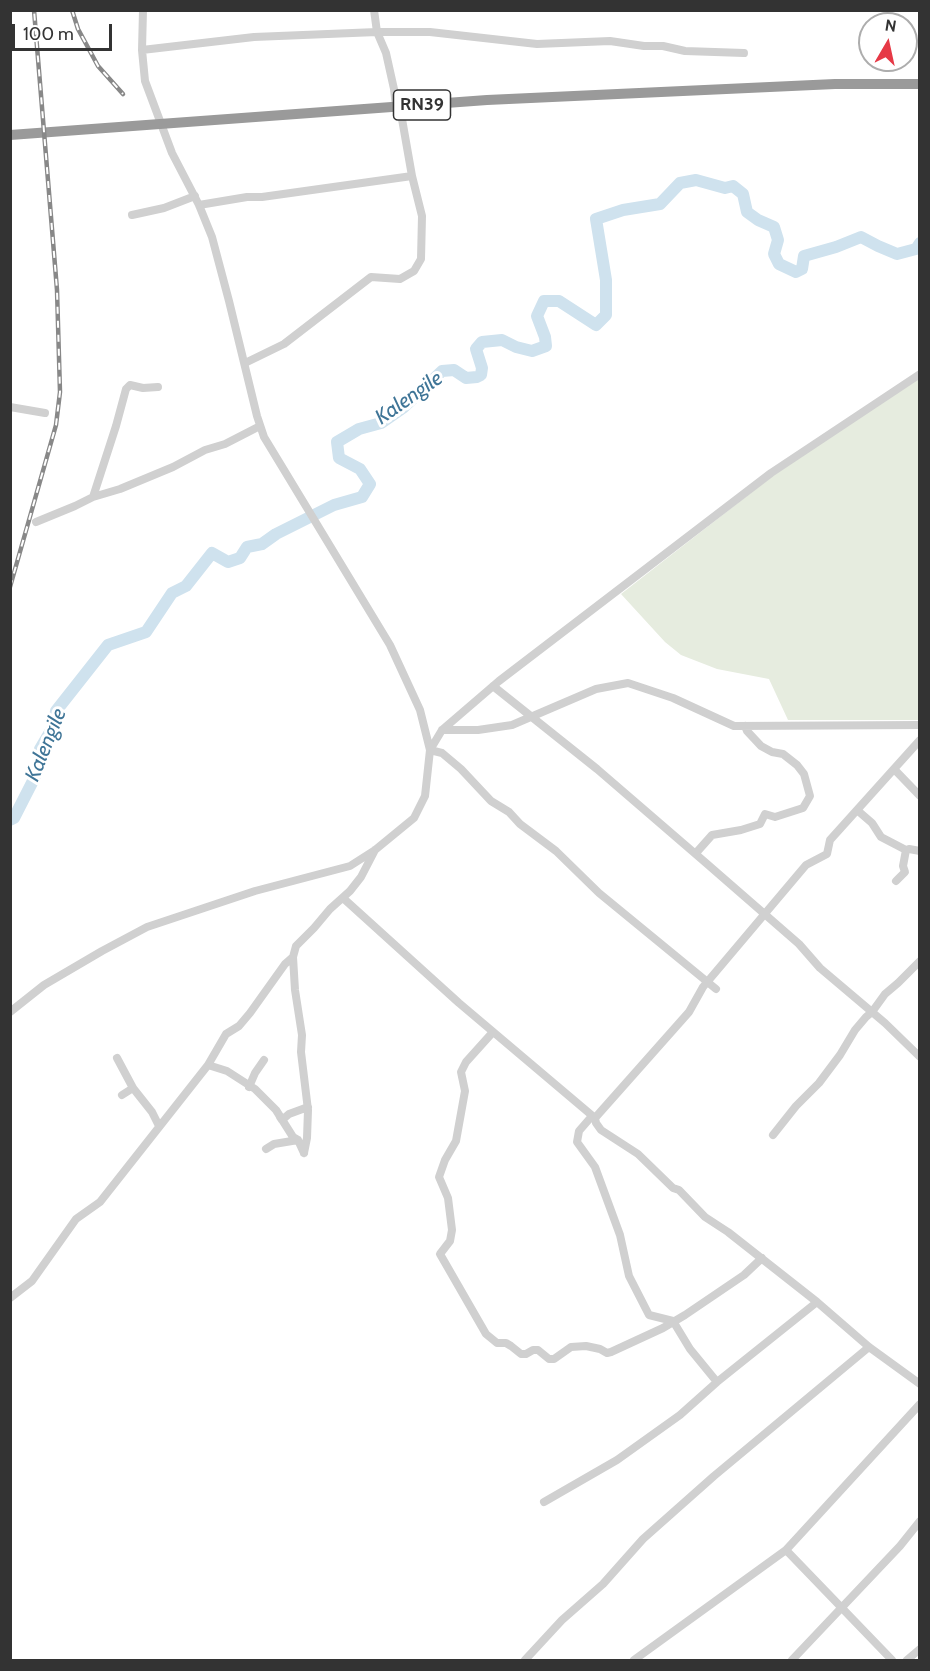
<!DOCTYPE html>
<html>
<head>
<meta charset="utf-8">
<style>
	body { margin:0 }
	#map { position:relative; width:930px; height:1671px; overflow:hidden; background:#fff; font-family:Cabin,sans-serif }
	canvas { display:block }
	.frame { position:absolute; inset:0; border:12px solid #333; pointer-events:none }
	.north { position:absolute; left:858px; top:12px; width:60px; height:60px; box-sizing:border-box; background:#fff; border:2px solid #adadad; border-radius:50%; rotate:9deg; font-size:16px; font-weight:700; line-height:24px; text-align:center; color:#333 }
	.north::after { content:''; display:block; margin:auto; width:21px; height:27px; background:#e63946; clip-path:polygon(50% 0,100% 100%,50% 72%,0 100%) }
	.scale { position:absolute; left:12px; top:24px; width:100px; height:27px; box-sizing:border-box; border:3px solid #333; border-top:0; padding-left:8px; font-size:18px; line-height:21px; white-space:nowrap; color:#333; -webkit-text-stroke:4px #fff; paint-order:stroke }
</style>
</head>
<body>
<div id="map">
<canvas width="930" height="1671"></canvas>
<div class="frame"></div>
<div class="north">N</div>
<div class="scale">100 m</div>
</div>
<script>
const context = document.querySelector('canvas').getContext('2d');
context.lineJoin = 'round';
function fill(path, color) {
  context.fillStyle = color;
  context.fill(path, 'evenodd');
}
function poly(rows) {
  const path = new Path2D();
  for (const r of rows) {
    path.moveTo(r[0], r[1]);
    for (let i = 2; i < r.length; i += 2) path.lineTo(r[i], r[i + 1]);
  }
  return path;
}
function stroke(path, color, width, dash) {
  context.strokeStyle = color;
  context.lineWidth = width;
  context.lineCap = dash ? 'butt' : 'round';
  context.setLineDash(dash || []);
  context.stroke(path);
}
function label(font, color, halo, rows, align = 'center') {
  context.font = font + ' Cabin,sans-serif';
  context.lineWidth = 6;
  context.setLineDash([]);
  context.textBaseline = 'middle';
  context.strokeStyle = halo;
  context.fillStyle = color;
  for (const [text, x, y, turn = 0] of rows) {
    context.save();
    context.translate(x, y);
    context.rotate((+turn || 0) * Math.PI / 180);
    context.textAlign = isNaN(turn) ? turn : align;
    if (halo) context.strokeText(text, 0, 0);
    context.fillText(text, 0, 0);
    context.restore();
  }
}
fill(poly([
	[919,377,919,720,788,720,769,679,717,669,681,655,665,642,621,594,774,475]
]), '#e6ecdf');
stroke(poly([
	[10,820,14,818,39,769,40,749,53,727,56,711,108,645,146,632,172,593,186,586,212,553,228,562,240,558,247,547,262,544,276,534,334,505,362,497,370,484,360,469,339,458,337,442,359,429,381,423,404,407,442,371,454,370,466,378,477,377,481,375,482,368,476,349,482,342,502,340,516,347,532,351,546,346,545,337,537,316,544,301,559,301,596,325,606,315,606,280,596,219,623,210,660,204,680,183,696,180,725,188,733,186,743,194,747,212,758,220,774,227,778,240,774,254,779,264,796,272,802,269,804,256,836,247,861,237,878,246,897,254,916,249,920,243]
]), '#cfe2ee', 12);
stroke(poly([
	[142,50,254,37,377,32,430,32,537,44,610,41,644,46,663,46,685,51,744,53],
	[199,205,247,197,262,197,412,176],
	[132,215,164,208,195,196],
	[245,363,284,344,371,277,400,279,414,271,421,259,422,216,412,176,402,119,396,107,394,89,386,53,377,32,374,10],
	[10,407,45,413],
	[93,497,116,426,126,389,130,385,143,388,158,387],
	[36,522,75,506,93,497,120,489,173,467,205,450,225,444,260,426],
	[493,686,597,769,706,863,799,944,820,968,885,1023,920,1057],
	[442,730,478,730,512,725,596,689,628,683,673,698,734,726,920,725],
	[894,769,920,796],
	[857,810,872,823,881,837,906,850],
	[696,853,712,835,741,830,760,824,765,814,775,817,803,808,810,796,804,774,797,765,783,754,772,752,761,746,747,731,745,726],
	[896,881,905,872,903,866,906,850,909,849,920,851],
	[343,898,459,1003,595,1118,596,1123,601,1130,638,1154,673,1188,679,1190,705,1217,728,1232,817,1302,869,1347,920,1384],
	[293,957,295,990,302,1035,301,1052,308,1110,307,1138,304,1153],
	[716,989,599,893,556,851,520,824,509,812,491,801,461,769,442,753,430,750,442,730,499,681,771,473,920,374],
	[10,1012,44,985,102,951,147,927,255,891,350,866,375,850,414,818,425,796,430,750,420,710,390,645,281,465,264,437,257,416,229,301,212,237,199,205,172,153,145,81,142,50,143,10],
	[493,1032,466,1062,461,1072,465,1091,456,1141,445,1160,439,1177,448,1198,452,1230,450,1241,440,1254,486,1334,497,1343,506,1343,511,1346,521,1354,526,1354,533,1350,538,1350,549,1359,554,1359,571,1347,586,1346,600,1349,607,1353,611,1352,663,1328,685,1315,744,1275,762,1258],
	[117,1058,133,1088,152,1112,159,1126],
	[208,1065,227,1071,255,1089,276,1110,293,1137,298,1140,304,1153],
	[249,1087,255,1073,264,1060],
	[122,1095,133,1088],
	[592,1116,579,1131,577,1142,595,1167,620,1235,629,1276,649,1315,673,1321,690,1349,717,1382],
	[280,1117,282,1120,289,1114,308,1107],
	[595,1118,689,1012,703,987,806,865,827,854,830,840,920,740],
	[773,1135,796,1106,819,1083,840,1055,855,1030,866,1017,872,1012,885,994,898,983,920,961],
	[266,1149,274,1144,298,1140],
	[10,1298,32,1281,76,1219,100,1202,208,1065,226,1034,239,1026,250,1013,285,964,293,957,296,946,314,928,330,909,350,891,361,877,375,850],
	[544,1502,617,1460,680,1415,717,1382,817,1302],
	[786,1550,892,1660],
	[525,1660,562,1620,603,1584,643,1539,714,1476,869,1347],
	[634,1660,786,1550,920,1404],
	[792,1660,900,1546,920,1521],
	[907,1660,920,1649]
]), '#d0d0d0', 8);
stroke(poly([
	[10,135,487,100,835,84,920,84]
]), '#9a9a9a', 10);
const rail = poly([
	[72,10,78,29,98,66,123,94],
	[10,587,56,425,60,392,57,290,34,10]
]);
stroke(rail, '#888', 4.5);
stroke(rail, '#fff', 2, [7]);
for (const [x, y, w] of [
	[422,105,57]
]) {
  const box = new Path2D();
  box.roundRect(x - w / 2, y - 15, w, 30, 4.5);
  context.fillStyle = '#fff';
  context.fill(box);
  stroke(box, '#333', 1.5);
}
label('bold 18px', '#333', null, [
	["RN39",422,105]
]);
label('italic 21px', '#3f7597', '#fff', [
	["Kalengile",409,398,-35],
	["Kalengile",46,745,-68]
]);
</script>
</body>
</html>
